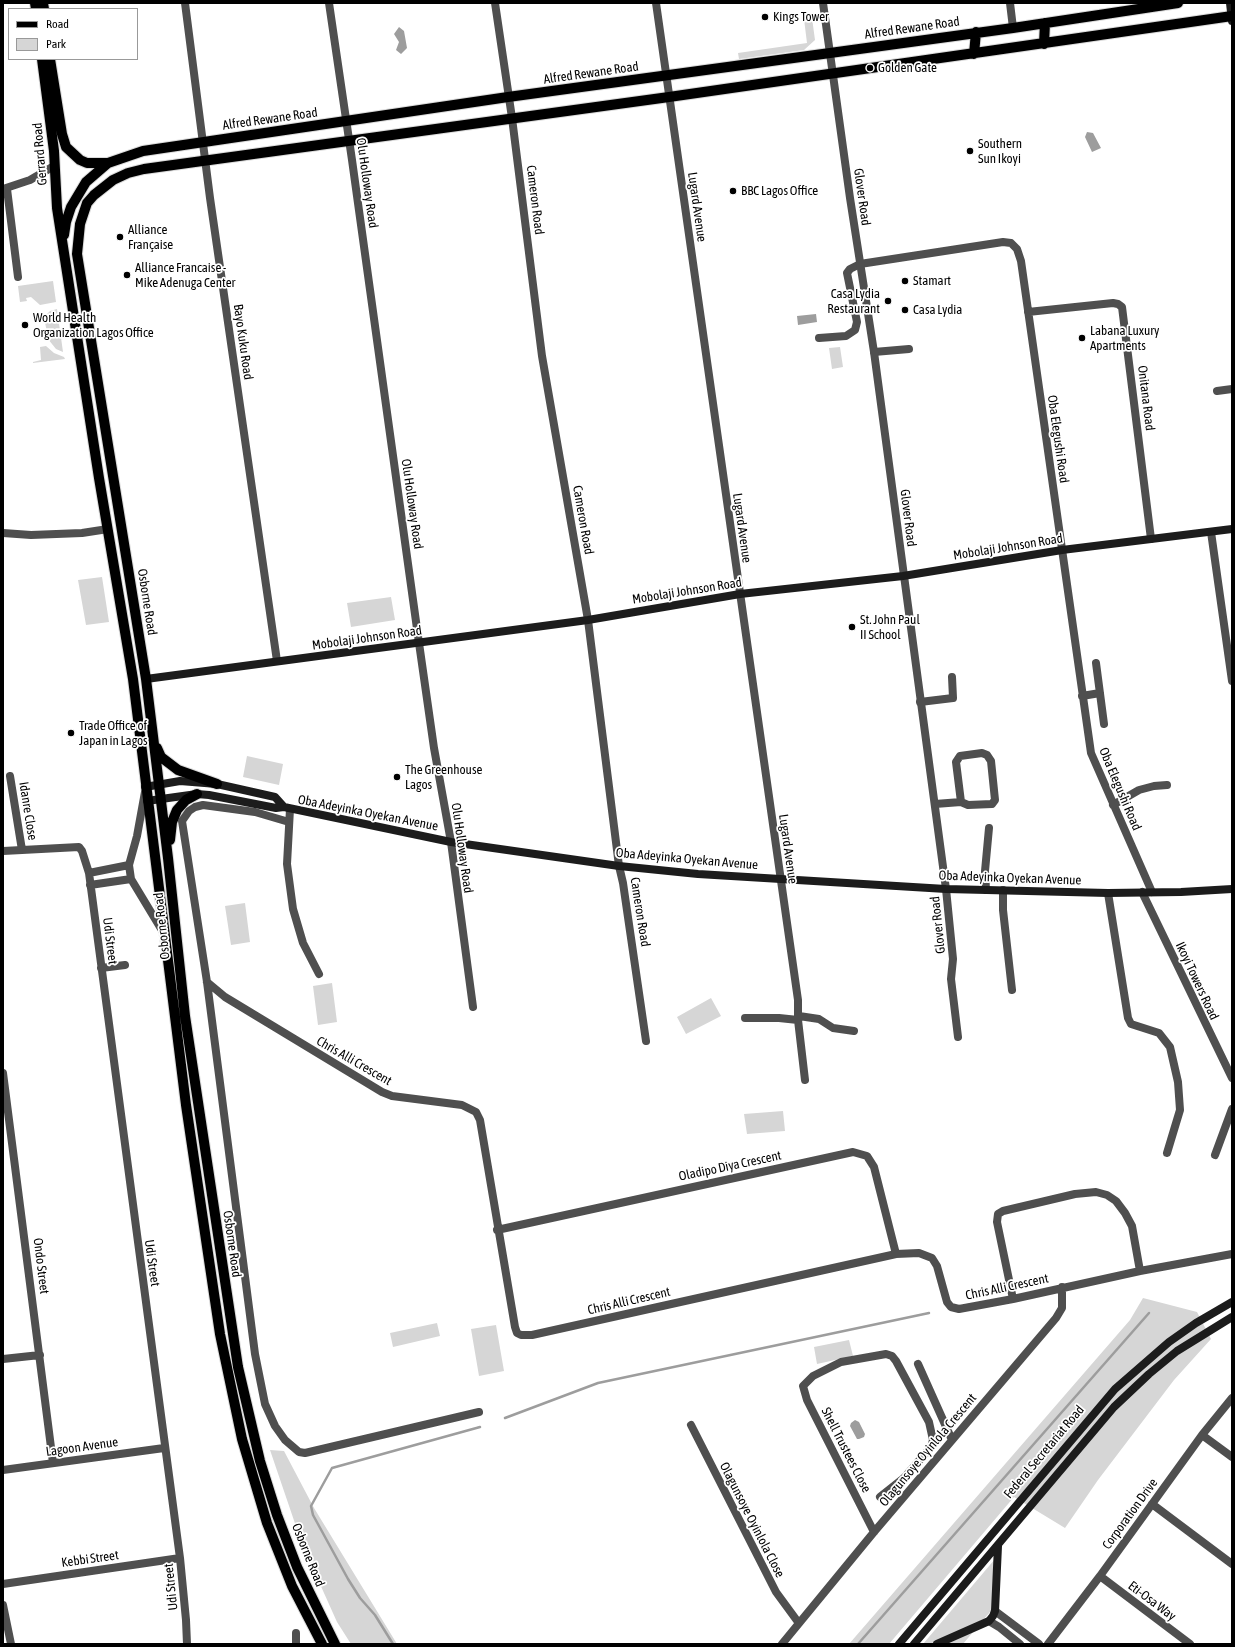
<!DOCTYPE html>
<html>
<head>
<meta charset="utf-8">
<style>
	body { margin:0 }
	#map { position:relative; width:1235px; height:1647px; overflow:hidden; background:#fff; font-family:"Asap Condensed",sans-serif }
	canvas { display:block }
	.frame { position:absolute; inset:0; border:4px solid #000; pointer-events:none }
	.legend { position:absolute; left:8px; top:8px; width:130px; height:52px; box-sizing:border-box; background:#fff; border:1px solid #999; margin:0; padding:5px 7px; list-style:none; font-size:12px; color:#000 }
	.legend li { display:flex; align-items:center; gap:8px; height:20px }
	.legend b { width:20px; border:1px solid #999 }
</style>
</head>
<body>
<div id="map">
<canvas width="1235" height="1647"></canvas>
<div class="frame"></div>
<ul class="legend">
<li><b style="height:5px;background:#000"></b>Road</li>
<li><b style="height:11px;background:#d6d6d6"></b>Park</li>
</ul>
</div>
<script>
const context = document.querySelector('canvas').getContext('2d');
context.lineJoin = 'round';
function fill(path, color) {
  context.fillStyle = color;
  context.fill(path, 'evenodd');
}
function poly(rows) {
  const path = new Path2D();
  for (const r of rows) {
    path.moveTo(r[0], r[1]);
    for (let i = 2; i < r.length; i += 2) path.lineTo(r[i], r[i + 1]);
  }
  return path;
}
function stroke(path, color, width, dash) {
  context.strokeStyle = color;
  context.lineWidth = width;
  context.lineCap = dash ? 'butt' : 'round';
  context.setLineDash(dash || []);
  context.stroke(path);
}
function label(font, color, halo, rows, align = 'center') {
  context.font = font + ' "Asap Condensed",sans-serif';
  context.lineWidth = 3.5;
  context.setLineDash([]);
  context.textBaseline = 'middle';
  context.strokeStyle = halo;
  context.fillStyle = color;
  for (const [text, x, y, turn = 0] of rows) {
    context.save();
    context.translate(x, y);
    context.rotate((+turn || 0) * Math.PI / 180);
    context.textAlign = isNaN(turn) ? turn : align;
    if (halo) context.strokeText(text, 0, 0);
    context.fillText(text, 0, 0);
    context.restore();
  }
}
fill(poly([
	[812,18,815,40,804,50,739,59,738,53,807,43,804,19],
	[53,281,56,302,40,305,31,297,26,298,27,301,20,302,18,286],
	[57,309,63,352,56,349,48,339,45,322,46,315,50,311],
	[46,346,54,353,64,357,65,359,33,363,33,362,41,360,40,347],
	[840,347,843,367,832,369,829,348],
	[102,577,109,622,86,625,78,580],
	[391,597,395,620,351,627,347,603],
	[247,756,283,764,279,785,243,777],
	[245,903,250,942,231,945,225,906],
	[332,983,337,1022,318,1025,313,986],
	[711,998,721,1016,686,1034,677,1017],
	[783,1111,785,1131,747,1134,744,1114],
	[1143,1298,1197,1312,1211,1339,1174,1380,1098,1480,1065,1528,1014,1497,889,1644,849,1644,1130,1320],
	[437,1323,440,1336,393,1347,390,1333],
	[496,1325,504,1371,479,1376,471,1329],
	[849,1340,853,1356,817,1364,814,1347],
	[270,1450,284,1451,314,1508,397,1644,351,1644,337,1622,302,1544],
	[995,1559,995,1606,963,1644,923,1644]
]), '#d6d6d6');
fill(poly([
	[399,27,404,31,407,48,401,54,396,50,399,42,394,34],
	[1087,132,1093,133,1101,148,1092,152,1085,137],
	[816,314,817,322,798,325,797,316],
	[855,1420,859,1422,865,1434,864,1437,859,1439,857,1439,850,1426,851,1423]
]), '#9d9d9d');
stroke(poly([
	[505,1418,598,1383,929,1313],
	[393,1644,375,1615,360,1598,348,1579,313,1515,311,1506,332,1468,480,1427],
	[858,1644,1149,1313]
]), '#9d9d9d', 2.5);
const primary = poly([
	[35,3,36,9],
	[43,3,44,9],
	[1044,44,1045,23],
	[974,54,976,32],
	[42,59,54,151,57,208,99,478,133,679,186,1105,220,1334,242,1439,267,1523,292,1586,322,1644],
	[50,59,62,134,66,147,80,160,87,163,108,163],
	[64,235,66,222,71,207,86,182,108,163,143,151,508,97,1013,28,1178,3],
	[157,748,161,757,178,770,217,784],
	[170,840,172,822,177,810,186,800,197,794],
	[335,1644,297,1567,277,1515,260,1461,238,1367,185,1016,168,858,146,679,77,254,80,224,87,203,94,195,113,180,128,173,144,169,669,97,1232,16]
]);
stroke(primary, '#dbdbdb', 12);
stroke(poly([
	[185,3,210,198,277,661],
	[329,3,352,160,419,643,434,748,451,842,473,1007],
	[495,3,512,118,542,356,588,620,619,866,623,883,646,1041],
	[656,3,798,1000,798,1020,805,1080],
	[1010,3,1013,28],
	[3,189,30,180,54,166],
	[7,189,18,277],
	[1028,312,1113,303,1118,304,1122,307,1151,539],
	[819,338,846,336,855,330,857,322,847,273,850,269,860,264,1003,242,1011,243,1017,249,1021,261,1091,753,1152,892],
	[874,352,909,349],
	[1217,391,1232,389],
	[1211,532,1232,681],
	[3,533,31,535,82,533,108,529],
	[1096,663,1104,724],
	[1082,696,1100,693],
	[920,702,953,698,952,677],
	[10,776,22,850],
	[145,792,137,836,129,865,131,879,163,932],
	[935,804,961,802,968,805,992,804,995,800,991,761,987,755,982,753,960,756,956,762,961,802],
	[1113,805,1139,790,1154,786,1167,785],
	[290,809,287,864,293,909,303,943,319,974],
	[289,822,255,812,203,805,195,807,189,811,182,821,207,982,255,1354,265,1404,275,1426,285,1440,299,1452,305,1453,479,1412],
	[3,851,79,847,82,851,89,873,180,1558,186,1620,187,1644],
	[89,873,129,865],
	[90,885,131,879],
	[946,889,953,959,951,979,958,1037],
	[986,890,985,871,989,828],
	[1003,890,1003,910,1012,990],
	[1142,892,1232,1078],
	[1108,893,1128,1018,1131,1024,1159,1033,1170,1047,1178,1082,1180,1110,1167,1153],
	[101,968,125,965],
	[207,982,225,997,382,1092,392,1096,462,1105,476,1112,480,1120,515,1327,517,1333,521,1335,532,1335,896,1254,919,1253,932,1258,937,1266,947,1302,951,1307,959,1309,1013,1299,1140,1271,1232,1254],
	[799,1016,819,1019,833,1028,854,1031],
	[745,1018,779,1018,798,1020],
	[3,1073,53,1463],
	[1215,1155,1232,1109],
	[497,1230,853,1152,867,1156,874,1167,896,1254],
	[1013,1299,997,1222,998,1214,1003,1211,1075,1194,1096,1192,1107,1195,1116,1201,1125,1213,1132,1226,1140,1271],
	[3,1359,40,1355],
	[918,1364,952,1440],
	[691,1425,776,1592,798,1622],
	[1202,1435,1232,1457],
	[3,1470,164,1448],
	[1152,1504,1232,1564],
	[874,1532,807,1400,803,1386,813,1376,841,1362,886,1354,892,1356,896,1361,929,1422,933,1440,931,1447,904,1478,880,1497],
	[1100,1576,1190,1644],
	[3,1584,180,1558],
	[3,1605,11,1644],
	[995,1611,1039,1644],
	[989,1621,999,1627,1020,1644],
	[296,1633,296,1644],
	[782,1644,874,1532,1056,1318,1062,1308,1062,1287],
	[1048,1644,1100,1576,1202,1435,1232,1398]
]), '#4f4f4f', 8);
stroke(poly([
	[823,3,850,198,874,352,946,889]
]), '#4f4f4f', 8);
stroke(poly([
	[1230,3,1232,21],
	[146,679,588,620,740,594,903,576,1062,550,1232,529],
	[145,787,180,781,217,784,275,797,284,807],
	[147,801,197,794,209,795,276,808,284,807,451,842,619,866,698,874,946,889,1108,893,1181,892,1232,889],
	[899,1644,1115,1389,1169,1342,1196,1323,1232,1302],
	[914,1644,1114,1407,1149,1374,1177,1351,1232,1317],
	[937,1644,989,1621,993,1616,995,1611,998,1546]
]), '#1c1c1c', 8);
stroke(primary, '#000', 10);
for (const [x, y, r, color] of [
	[765,17,4,"#000"],
	[870,68,4,"#000"],
	[970,151,4,"#000"],
	[733,191,4,"#000"],
	[120,237,4,"#000"],
	[127,275,4,"#000"],
	[905,281,4,"#000"],
	[888,301,4,"#000"],
	[905,310,4,"#000"],
	[25,325,4,"#000"],
	[1082,338,4,"#000"],
	[852,627,4,"#000"],
	[71,733,4,"#000"],
	[397,777,4,"#000"]
]) {
  const dot = new Path2D();
  dot.arc(x, y, r, 0, 2 * Math.PI);
  context.fillStyle = color;
  context.fill(dot);
  stroke(dot, '#fff', 1.5);
}
label('13px', '#000', '#fff', [
	["Kings Tower",773,17],
	["Golden Gate",878,68],
	["Southern",978,144],
	["Sun Ikoyi",978,159],
	["BBC Lagos Office",741,191],
	["Alliance",128,230],
	["Française",128,245],
	["Alliance Francaise -",135,268],
	["Mike Adenuga Center",135,283],
	["Stamart",913,281],
	["Casa Lydia",880,294,"right"],
	["Restaurant",880,309,"right"],
	["Casa Lydia",913,310],
	["World Health",33,318],
	["Organization Lagos Office",33,333],
	["Labana Luxury",1090,331],
	["Apartments",1090,346],
	["St. John Paul",860,620],
	["II School",860,635],
	["Trade Office of",79,726],
	["Japan in Lagos",79,741],
	["The Greenhouse",405,770],
	["Lagos",405,785]
], 'left');
label('13px', '#000', '#fff', [
	["Alfred Rewane Road",912,28,-8],
	["Alfred Rewane Road",591,73,-8],
	["Alfred Rewane Road",270,119,-8],
	["Gerrard Road",40,154,-95],
	["Olu Holloway Road",367,183,82],
	["Glover Road",862,197,82],
	["Cameron Road",535,200,83],
	["Lugard Avenue",697,207,82],
	["Bayo Kuku Road",243,342,82],
	["Onitana Road",1146,398,83],
	["Oba Elegushi Road",1058,439,82],
	["Olu Holloway Road",412,504,82],
	["Glover Road",908,518,83],
	["Cameron Road",583,520,80],
	["Lugard Avenue",742,528,82],
	["Mobolaji Johnson Road",1008,547,-9],
	["Mobolaji Johnson Road",687,591,-9],
	["Osborne Road",147,602,81],
	["Mobolaji Johnson Road",367,638,-8],
	["Oba Elegushi Road",1120,789,67],
	["Idanre Close",28,811,81],
	["Oba Adeyinka Oyekan Avenue",368,813,11],
	["Olu Holloway Road",462,848,82],
	["Lugard Avenue",788,849,82],
	["Oba Adeyinka Oyekan Avenue",687,859,5],
	["Oba Adeyinka Oyekan Avenue",1010,878,2],
	["Cameron Road",640,912,81],
	["Glover Road",938,925,-96],
	["Osborne Road",162,926,-96],
	["Udi Street",110,941,83],
	["Ikoyi Towers Road",1197,981,65],
	["Chris Alli Crescent",354,1061,30],
	["Oladipo Diya Crescent",730,1166,-12],
	["Osborne Road",232,1244,82],
	["Udi Street",152,1263,82],
	["Ondo Street",41,1266,83],
	["Chris Alli Crescent",1007,1287,-12],
	["Chris Alli Crescent",629,1301,-13],
	["Lagoon Avenue",82,1447,-8],
	["Shell Trustees Close",846,1450,63],
	["Olagunsoye Oyinlola Crescent",928,1450,-50],
	["Federal Secretariat Road",1044,1452,-50],
	["Corporation Drive",1130,1514,-54],
	["Olagunsoye Oyinlola Close",752,1520,63],
	["Osborne Road",308,1555,68],
	["Kebbi Street",90,1559,-8],
	["Udi Street",171,1587,-96],
	["Eti-Osa Way",1152,1601,37]
]);
</script>
</body>
</html>
